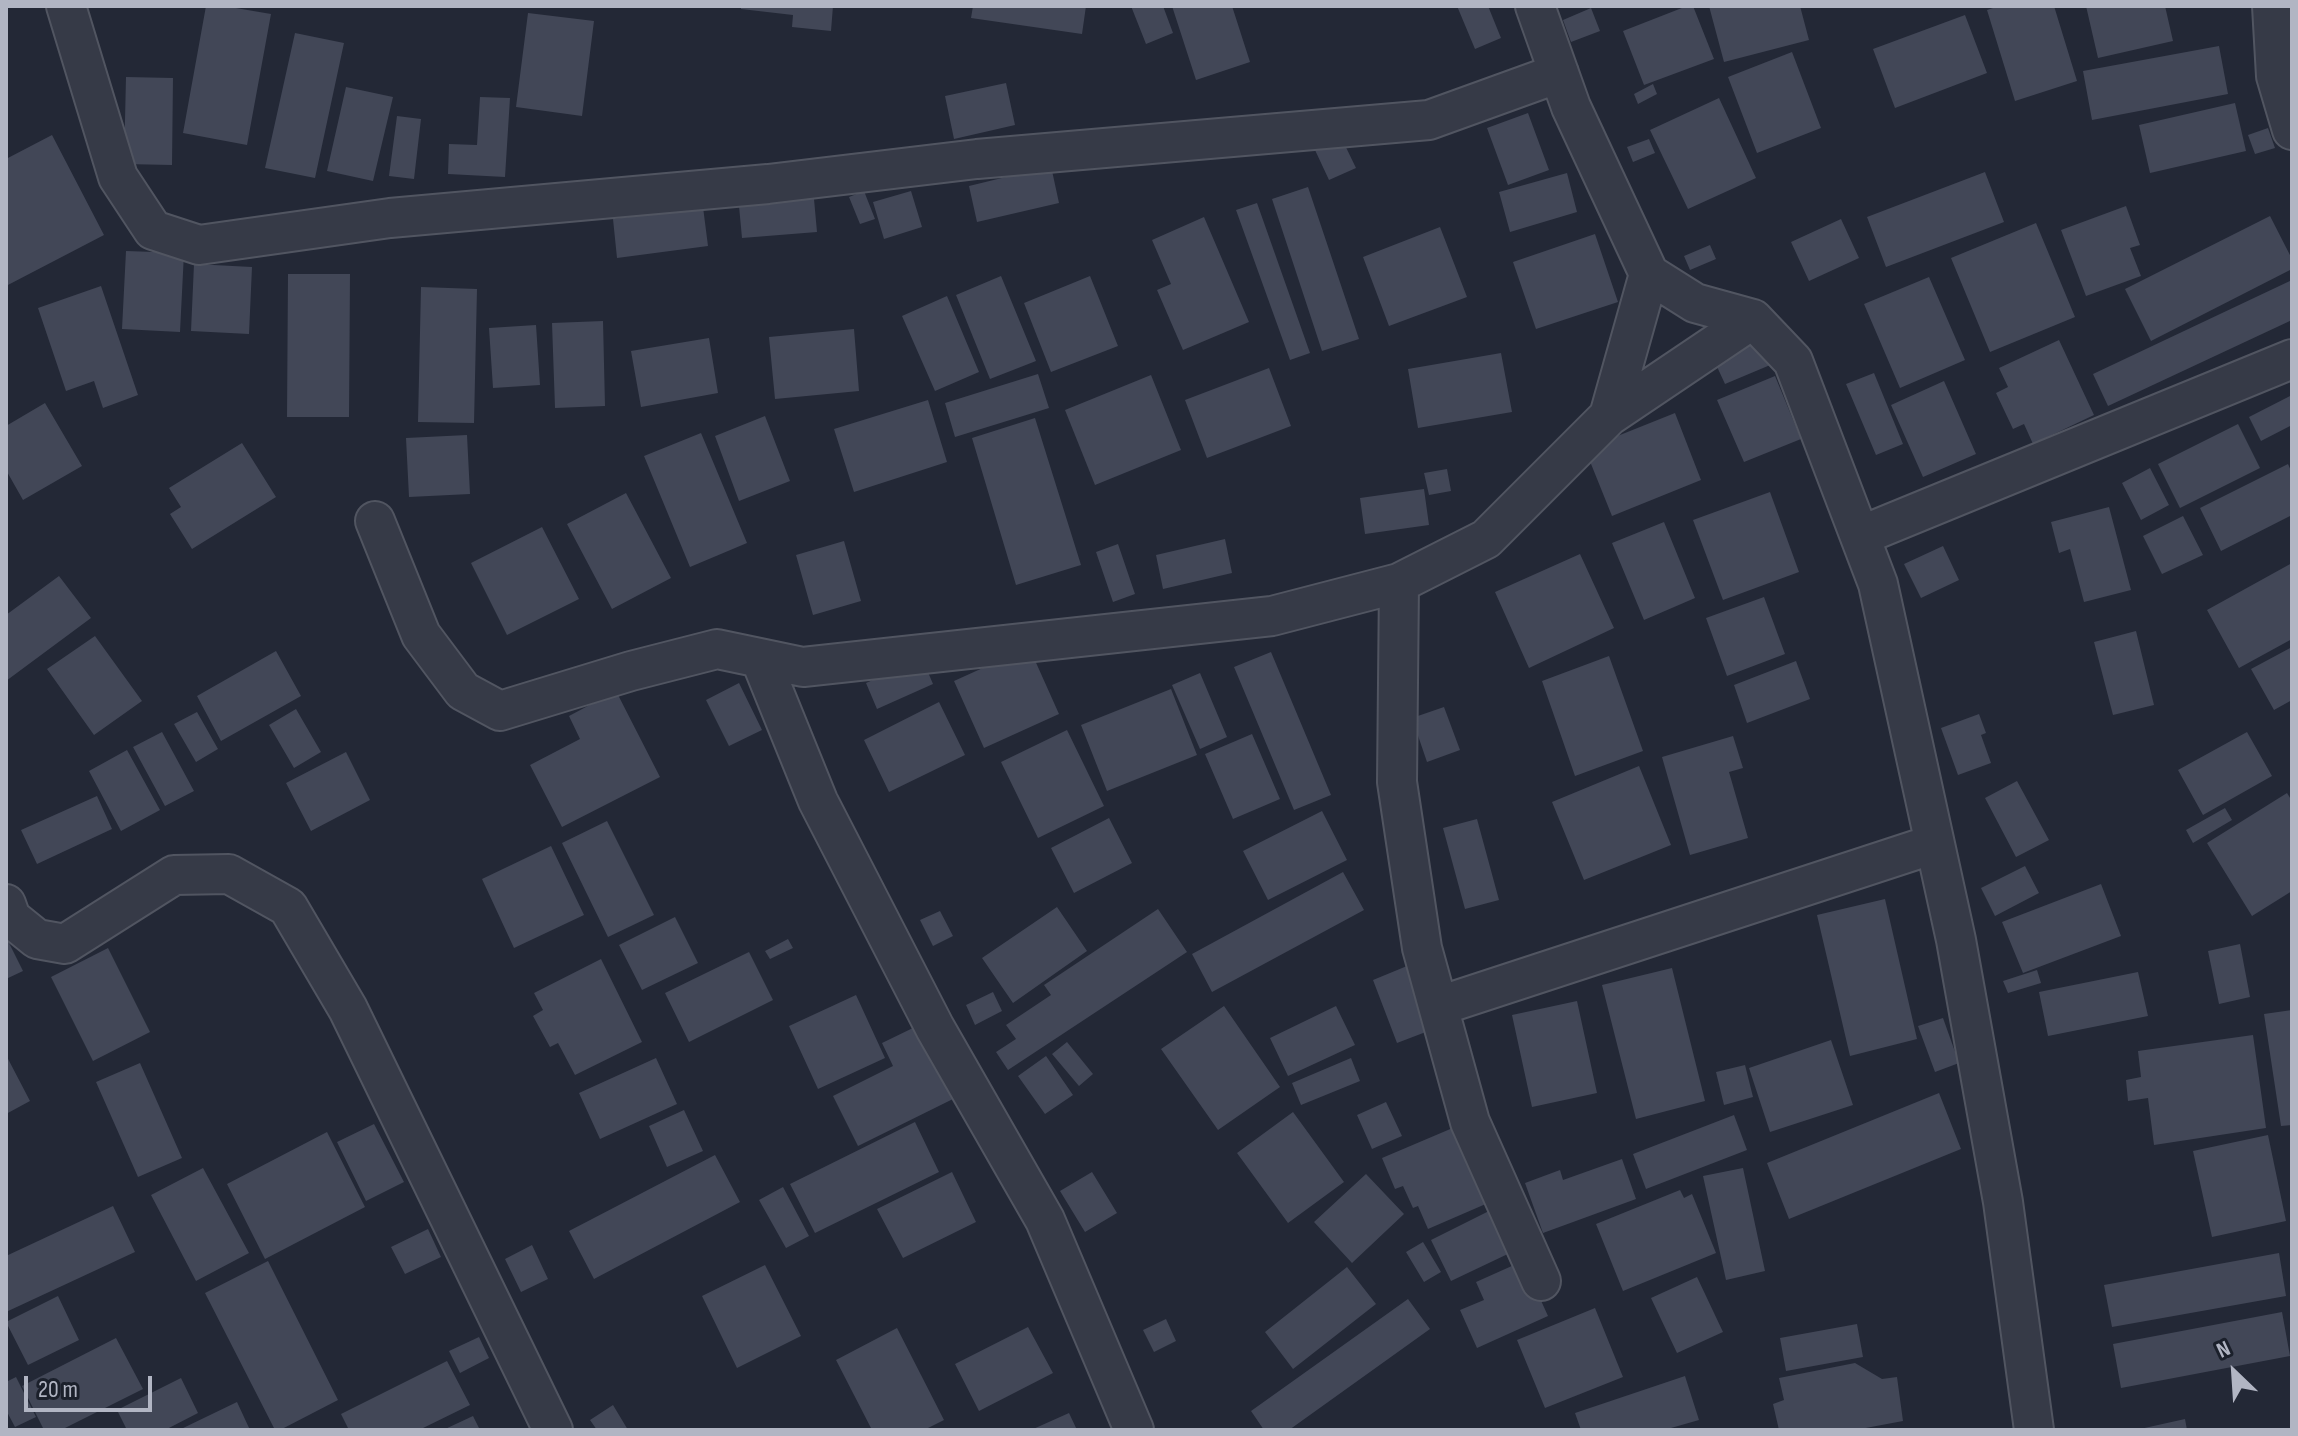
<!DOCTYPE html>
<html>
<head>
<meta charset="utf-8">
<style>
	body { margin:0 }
	#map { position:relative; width:2298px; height:1436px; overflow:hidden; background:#232836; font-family:"Sofia Sans Condensed",sans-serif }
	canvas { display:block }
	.frame { position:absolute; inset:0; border:8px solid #b1b5c3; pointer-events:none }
	.north { position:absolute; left:2194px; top:1332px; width:80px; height:80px; -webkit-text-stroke:6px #1b202b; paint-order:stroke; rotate:335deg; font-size:22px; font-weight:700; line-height:32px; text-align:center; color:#b1b5c3 }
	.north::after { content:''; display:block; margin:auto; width:28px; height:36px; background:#b1b5c3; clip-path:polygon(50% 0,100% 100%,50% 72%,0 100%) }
	.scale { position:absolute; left:24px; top:1376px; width:128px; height:36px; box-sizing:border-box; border:4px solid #b1b5c3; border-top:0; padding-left:10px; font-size:24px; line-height:28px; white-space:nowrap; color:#b1b5c3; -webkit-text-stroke:6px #1b202b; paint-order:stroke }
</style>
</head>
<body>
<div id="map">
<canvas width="2298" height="1436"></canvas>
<div class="frame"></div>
<div class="north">N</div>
<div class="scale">20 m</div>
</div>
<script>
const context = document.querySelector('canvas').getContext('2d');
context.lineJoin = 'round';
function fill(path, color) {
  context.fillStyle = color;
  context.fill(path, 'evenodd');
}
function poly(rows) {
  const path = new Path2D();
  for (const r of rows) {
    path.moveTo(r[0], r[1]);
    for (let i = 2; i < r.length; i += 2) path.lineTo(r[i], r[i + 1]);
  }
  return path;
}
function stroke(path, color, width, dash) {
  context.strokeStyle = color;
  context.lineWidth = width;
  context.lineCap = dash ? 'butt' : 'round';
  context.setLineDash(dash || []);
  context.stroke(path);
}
fill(poly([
	[206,6,224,6,271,14,247,145,183,133],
	[741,6,833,6,831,31,792,27,793,15,741,9],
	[973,6,1086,6,1082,34,971,18],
	[1131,6,1163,6,1173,33,1146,44],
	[1172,6,1232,6,1250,62,1196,80],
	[1457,6,1488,6,1501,38,1475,49],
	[1687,6,1693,6,1714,59,1644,85,1623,31],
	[1709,6,1800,6,1809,40,1724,62],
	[1999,6,2054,6,2077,81,2015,101,1987,10],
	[2086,6,2165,6,2173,41,2098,58],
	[1591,8,1600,31,1571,42,1563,20],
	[528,13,594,21,582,116,516,107],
	[1965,15,1987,73,1895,108,1873,49],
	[295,33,344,43,315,178,265,168],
	[2219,46,2228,94,2092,120,2083,71],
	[1792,52,1821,128,1757,153,1728,77],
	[126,77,173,78,172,165,124,164],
	[1006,83,1015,125,954,139,945,96],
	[1653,84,1657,94,1638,104,1634,94],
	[346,87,393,97,373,181,327,171],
	[480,97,510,98,505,177,448,174,449,144,477,145],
	[1719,98,1756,178,1688,209,1650,130],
	[2235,103,2246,151,2150,173,2139,125],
	[1528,113,1549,170,1508,185,1487,128],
	[397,116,421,119,414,179,389,176],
	[2268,128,2275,148,2255,154,2248,135],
	[52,135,104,235,6,286,6,159],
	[1341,137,1356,168,1329,180,1315,150],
	[1649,139,1655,153,1633,162,1627,147],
	[1051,166,1059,203,977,222,969,186],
	[1985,172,2004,222,1886,267,1867,217],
	[1567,173,1577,212,1510,232,1499,192],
	[1308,187,1359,339,1322,351,1272,199],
	[864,191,875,219,860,224,849,197],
	[911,191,922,227,884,239,873,202],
	[814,199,817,232,742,238,739,206],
	[1257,203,1310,353,1290,360,1236,210],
	[2126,206,2140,245,2130,248,2141,276,2086,296,2061,230],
	[703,207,708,246,617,258,613,219],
	[2270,216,2292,259,2292,269,2151,341,2125,289],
	[1204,217,1249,322,1183,350,1157,290,1171,284,1152,240],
	[1841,219,1859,258,1809,281,1791,242],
	[2036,223,2075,317,1990,352,1951,258],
	[1440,227,1467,297,1389,326,1363,257],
	[1595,234,1618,302,1536,329,1513,262],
	[1710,245,1716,259,1690,270,1684,256],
	[126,251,184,253,180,332,122,329],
	[194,264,252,267,249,334,191,331],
	[288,274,350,274,349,417,287,417],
	[1001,276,1036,361,990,379,956,295],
	[1090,276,1118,346,1051,372,1024,303],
	[1929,277,1965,360,1900,388,1864,304],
	[2292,280,2292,320,2108,406,2093,374],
	[101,286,138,395,103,408,94,381,66,391,38,308],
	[421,287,477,289,474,423,418,422],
	[947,296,979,372,935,391,902,316],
	[603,321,605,406,555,408,552,323],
	[536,325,540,385,493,388,489,328],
	[854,329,859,391,775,399,769,337],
	[1764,336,1775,363,1725,384,1713,358],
	[709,338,718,393,641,407,631,351],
	[2059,340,2094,415,2033,444,2024,424,2013,429,1996,393,2008,387,1999,368],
	[1501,353,1512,412,1418,428,1408,369],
	[1269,368,1291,426,1207,458,1185,400],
	[1874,373,1903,444,1876,455,1846,384],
	[1038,374,1049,408,955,437,945,403],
	[1151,375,1181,450,1095,485,1065,410],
	[1775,376,1801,439,1744,462,1717,400],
	[1944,381,1976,454,1923,477,1891,405],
	[2292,395,2292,425,2261,441,2249,417],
	[928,400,947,462,854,492,834,429],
	[45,403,82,466,23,500,6,470,6,426],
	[1675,413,1701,480,1612,516,1585,449],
	[765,416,790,481,739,501,715,436],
	[1035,418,1081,565,1016,585,972,438],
	[2238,424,2260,468,2180,508,2158,464],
	[701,433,747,543,690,567,644,456],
	[467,435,470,494,409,497,406,438],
	[242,443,276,497,192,549,170,514,181,507,169,488],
	[2288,464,2292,473,2292,515,2221,551,2200,508],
	[2150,468,2169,505,2141,520,2122,483],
	[1447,469,1451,491,1429,495,1424,473],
	[1424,489,1429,525,1365,534,1360,498],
	[1770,492,1799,572,1723,600,1693,520],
	[626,493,671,578,612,609,567,524],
	[2109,507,2131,590,2084,602,2070,549,2059,553,2051,522],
	[2183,516,2203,555,2162,574,2143,536],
	[1664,522,1695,598,1644,620,1612,543],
	[542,527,579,599,507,635,471,563],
	[1225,539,1232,573,1163,589,1156,555],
	[844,541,861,601,813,615,796,555],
	[1118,544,1135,594,1113,602,1096,552],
	[1943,546,1959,580,1921,598,1904,564],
	[1580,554,1614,628,1529,668,1495,592],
	[2292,563,2292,639,2239,668,2207,610],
	[59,576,91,618,6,681,6,615],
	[1764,597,1785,654,1727,676,1706,618],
	[2136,631,2154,705,2113,715,2094,642],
	[95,636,142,701,94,735,47,669],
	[1029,647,1059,714,984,748,954,681],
	[2292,647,2292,700,2274,710,2251,669],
	[276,651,301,696,221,741,197,696],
	[1271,652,1331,795,1294,810,1234,667],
	[1609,656,1643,751,1575,776,1542,681],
	[922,658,933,684,877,709,866,683],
	[1796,661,1810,699,1747,723,1734,685],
	[1200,673,1227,737,1200,749,1172,685],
	[739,683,762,730,729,746,706,700],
	[1171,689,1197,755,1107,791,1081,725],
	[616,691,660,777,562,827,530,765,580,739,569,716],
	[939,702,965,755,889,792,864,740],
	[1444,707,1460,750,1427,762,1412,718],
	[296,709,321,752,294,768,269,725],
	[197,712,218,749,196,762,174,724],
	[1979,714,1986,733,1981,735,1991,763,1958,775,1941,728],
	[1067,730,1104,806,1038,838,1001,762],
	[162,732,194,791,165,806,133,747],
	[2247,732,2272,776,2203,815,2178,770],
	[1252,734,1280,799,1233,819,1205,754],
	[1733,736,1743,768,1729,772,1748,838,1690,855,1662,757],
	[127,750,160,810,121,831,89,771],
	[346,752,370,800,311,831,286,783],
	[1639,766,1671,845,1584,880,1552,802],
	[2017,781,2049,840,2016,857,1985,798],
	[2287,793,2292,801,2292,891,2252,916,2207,843],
	[97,796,112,829,37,864,21,830],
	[2225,808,2232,820,2193,843,2186,830],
	[1322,811,1347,860,1268,900,1243,851],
	[1109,818,1132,863,1074,893,1051,848],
	[1477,819,1499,900,1465,909,1443,828],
	[607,821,654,915,608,937,562,843],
	[551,846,584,915,514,948,482,879],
	[2025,866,2039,893,1995,916,1981,888],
	[1343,872,1364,910,1212,992,1192,954],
	[2101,884,2121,936,2023,973,2002,922],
	[1885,899,1917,1039,1850,1056,1817,915],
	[1057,907,1087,951,1013,1003,982,958],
	[1158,909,1187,952,1008,1070,996,1052,1016,1039,1006,1025,1051,995,1044,985],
	[940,911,953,936,933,946,920,920],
	[675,917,698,963,642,990,619,945],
	[788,939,793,948,770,959,765,951],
	[8,941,23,971,6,979,6,942],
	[2240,944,2250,997,2219,1004,2208,951],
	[108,948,150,1032,93,1061,51,977],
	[749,952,773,1000,689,1042,665,993],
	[601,959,642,1042,575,1075,558,1043,550,1047,533,1016,543,1010,534,993],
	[1407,966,1431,1030,1397,1043,1373,980],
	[1672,968,1705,1101,1636,1119,1602,985],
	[2037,970,2041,983,2008,993,2003,981],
	[2138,972,2148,1016,2048,1036,2039,992],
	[993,992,1002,1011,975,1025,966,1005],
	[856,995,885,1058,818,1089,789,1026],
	[1577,1001,1597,1093,1532,1107,1512,1015],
	[1224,1006,1280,1087,1218,1130,1161,1049],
	[1336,1006,1355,1045,1288,1076,1270,1038],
	[2292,1010,2292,1125,2281,1126,2264,1014],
	[1943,1018,1959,1063,1935,1072,1918,1026],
	[917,1026,953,1099,858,1146,833,1096,893,1066,882,1043],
	[2253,1035,2266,1128,2154,1145,2148,1098,2128,1101,2126,1080,2141,1077,2138,1051],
	[1831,1040,1853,1105,1770,1132,1749,1068],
	[1067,1042,1093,1074,1079,1086,1052,1054],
	[6,1055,30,1101,6,1114],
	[1046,1056,1073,1095,1045,1114,1018,1076],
	[656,1058,677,1104,600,1139,579,1093],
	[1351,1058,1360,1081,1301,1105,1292,1083],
	[140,1063,182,1158,138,1177,96,1082],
	[1745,1065,1753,1097,1724,1105,1716,1072],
	[1939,1093,1961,1149,1789,1219,1767,1163],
	[1386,1102,1402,1136,1372,1149,1357,1115],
	[684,1110,703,1151,667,1167,649,1126],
	[1293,1112,1344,1182,1288,1223,1237,1153],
	[1734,1115,1747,1150,1646,1189,1633,1154],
	[915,1122,939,1172,815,1233,790,1184],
	[374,1124,404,1182,366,1201,337,1142],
	[1455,1127,1488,1203,1428,1229,1418,1206,1413,1208,1403,1186,1395,1189,1382,1158],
	[327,1132,365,1207,265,1259,227,1184],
	[2268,1135,2286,1221,2212,1237,2193,1151],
	[715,1155,740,1202,594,1279,569,1231],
	[1622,1159,1636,1199,1543,1233,1525,1183,1560,1170,1563,1180],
	[203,1168,249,1253,196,1281,151,1195],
	[1743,1168,1765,1271,1726,1280,1703,1176],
	[952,1172,976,1222,903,1258,877,1209],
	[1092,1172,1117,1213,1085,1232,1060,1191],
	[1366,1174,1404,1214,1352,1263,1314,1222],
	[783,1187,809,1236,786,1248,759,1200],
	[1680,1190,1684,1198,1692,1194,1716,1253,1623,1291,1596,1224],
	[113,1206,135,1252,6,1312,6,1256],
	[1491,1210,1512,1252,1451,1281,1431,1240],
	[428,1229,441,1257,405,1274,391,1247],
	[1423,1242,1441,1272,1424,1282,1406,1252],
	[532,1245,548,1279,521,1292,505,1259],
	[2279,1253,2286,1296,2112,1327,2104,1285],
	[268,1261,338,1400,280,1430,275,1430,205,1293],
	[1523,1261,1548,1316,1477,1348,1460,1310,1484,1300,1476,1282],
	[765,1265,801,1336,737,1368,702,1296],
	[1347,1267,1376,1304,1293,1369,1265,1332],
	[1697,1277,1723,1332,1677,1353,1651,1298],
	[58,1296,79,1340,28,1365,6,1322],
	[1408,1299,1430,1329,1289,1430,1264,1430,1251,1411],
	[1595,1308,1623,1377,1545,1408,1517,1340],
	[2282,1312,2290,1356,2121,1388,2113,1344],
	[1166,1319,1176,1341,1154,1352,1143,1330],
	[1857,1324,1863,1357,1786,1371,1780,1338],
	[1028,1327,1053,1373,979,1411,955,1364],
	[897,1328,944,1420,924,1430,872,1430,836,1360],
	[479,1337,489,1358,460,1373,449,1351],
	[116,1338,143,1389,61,1430,44,1430,22,1386],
	[447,1361,470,1405,419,1430,349,1430,341,1414],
	[1855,1363,1882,1379,1897,1377,1903,1421,1855,1430,1779,1430,1773,1404,1784,1400,1779,1378],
	[1685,1376,1699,1420,1664,1430,1581,1430,1575,1413],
	[16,1377,36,1417,15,1427,6,1410,6,1382],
	[181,1378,198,1413,165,1430,127,1430,117,1410],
	[237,1402,250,1430,179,1430],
	[613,1405,628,1430,597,1430,590,1420],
	[1069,1413,1077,1430,1031,1430],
	[473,1416,480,1430,443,1430],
	[2185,1419,2187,1430,2140,1430,2140,1429]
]), '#424757');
const minor = poly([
	[66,6,118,177,153,230,199,245,390,218,768,184,977,159,1429,120,1559,73],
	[1535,6,1571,107,1649,274,1695,303,1753,319,1793,361,1878,584,1956,940,2003,1202,2034,1430],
	[2272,6,2276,76,2292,130],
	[1609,416,1649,274],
	[375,521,421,635,463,691,500,711,631,671,717,649,803,667,1272,616,1399,583,1486,539,1609,416,1753,319],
	[1860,536,2292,359],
	[1399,583,1397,782,1422,948,1470,1122,1541,1281],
	[760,658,818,801,935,1028,1045,1220,1134,1430],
	[6,904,11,918,37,939,65,944,174,875,229,874,288,907,348,1009,553,1430],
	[1439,1006,1934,844]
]);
stroke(minor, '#515561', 42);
stroke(minor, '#363a47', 38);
</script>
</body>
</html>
